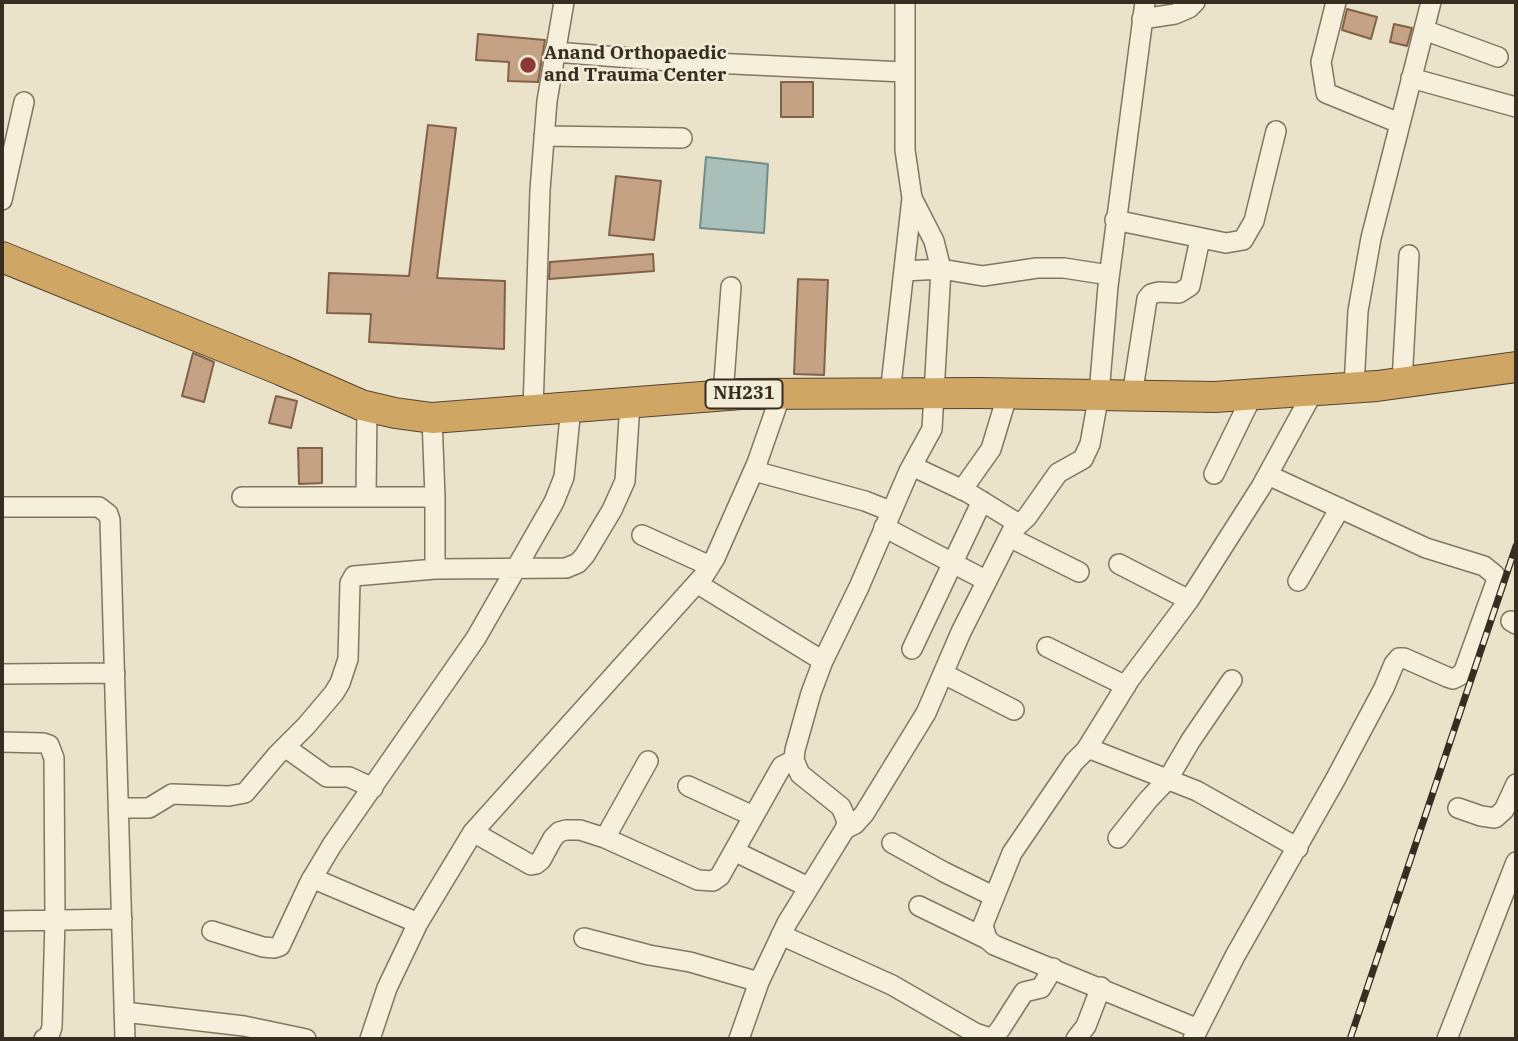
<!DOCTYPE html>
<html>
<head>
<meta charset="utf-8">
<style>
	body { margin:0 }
	#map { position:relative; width:1518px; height:1041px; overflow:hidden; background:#eae2c9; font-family:"IBM Plex Serif",serif }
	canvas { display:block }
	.frame { position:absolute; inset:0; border:4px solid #372d21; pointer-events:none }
</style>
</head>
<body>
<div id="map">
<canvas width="1518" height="1041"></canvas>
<div class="frame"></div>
</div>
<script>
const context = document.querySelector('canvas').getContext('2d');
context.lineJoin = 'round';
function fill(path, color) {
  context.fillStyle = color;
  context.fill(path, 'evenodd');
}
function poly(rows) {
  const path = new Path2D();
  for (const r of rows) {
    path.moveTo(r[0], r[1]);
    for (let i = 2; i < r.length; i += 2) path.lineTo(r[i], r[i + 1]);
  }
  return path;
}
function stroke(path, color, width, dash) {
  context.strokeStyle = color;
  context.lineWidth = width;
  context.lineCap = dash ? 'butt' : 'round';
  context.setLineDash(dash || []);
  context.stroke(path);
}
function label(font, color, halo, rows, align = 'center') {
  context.font = font + ' "IBM Plex Serif",serif';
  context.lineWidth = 5;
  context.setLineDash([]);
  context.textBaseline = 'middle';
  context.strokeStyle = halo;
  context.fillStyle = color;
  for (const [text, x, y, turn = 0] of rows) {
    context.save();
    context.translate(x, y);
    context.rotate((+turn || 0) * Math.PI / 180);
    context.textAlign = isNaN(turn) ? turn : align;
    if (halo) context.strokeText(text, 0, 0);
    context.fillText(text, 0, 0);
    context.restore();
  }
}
const water = poly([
	[706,157,768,164,764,233,700,228,706,157]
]);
fill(water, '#a9bfba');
stroke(water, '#718c87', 2);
const building = poly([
	[1347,9,1377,17,1371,39,1342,30,1347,9],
	[1394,24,1412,28,1407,46,1390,42,1394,24],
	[478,34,545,40,538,82,508,81,509,62,476,60,478,34],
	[781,82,813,82,813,117,781,117,781,82],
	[428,125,456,128,437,278,505,281,504,349,369,342,371,314,327,313,329,273,409,276,428,125],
	[616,176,661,181,654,240,609,235,616,176],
	[653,254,654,271,549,279,550,262,653,254],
	[798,279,828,280,824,375,794,374,798,279],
	[193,353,214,362,204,402,182,396,193,353],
	[276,396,297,401,291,428,269,423,276,396],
	[298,448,322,448,322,483,299,484,298,448]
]);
fill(building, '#c4a283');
stroke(building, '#816248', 2);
const minor = poly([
	[1336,2,1321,62,1326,93,1399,123],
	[1142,19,1175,14,1189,8,1195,2],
	[1424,30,1498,57],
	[555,52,670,61,904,72],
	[1411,78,1516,107],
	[544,136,682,138],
	[2,200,24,102],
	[1115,220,1226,243,1243,240,1254,221,1276,131],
	[904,271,941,269,983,276,1037,268,1064,268,1109,275],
	[1402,382,1409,255],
	[1354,387,1358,311,1371,238,1431,2],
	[890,394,912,198],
	[723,395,731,287],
	[1132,396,1147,299,1151,294,1159,292,1179,293,1190,286,1200,239],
	[533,410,540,190,547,101,564,2],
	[432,418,435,497,435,569],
	[912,466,967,492,1019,524],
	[754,471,865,501,890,511],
	[1214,474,1253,394],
	[962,490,991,449,1008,393],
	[242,497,435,497],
	[366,497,367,407],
	[2,507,99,507,108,514,110,520,125,1039],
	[884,527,987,581],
	[642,535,710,566],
	[1009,537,1079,572],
	[1119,564,1189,600],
	[1298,581,1340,508],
	[698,584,823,661],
	[1511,621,1516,624],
	[1047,647,1126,686],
	[912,649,982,501],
	[2,674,115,673],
	[944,674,1014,710],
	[2,742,43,743,49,745,54,758,55,920,52,1027,49,1036,44,1039],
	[285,747,327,777,349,777,373,788],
	[1086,750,1130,679,1189,600,1261,487,1314,390],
	[688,786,753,816],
	[119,808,149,808,172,794,229,796,245,793,277,755,306,726,334,693,340,683,348,659,350,583,354,576,435,569,566,568,578,563,585,555,612,510,625,481,630,403],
	[1458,808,1481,816,1495,818,1504,810,1516,784],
	[845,829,855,824,864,814,926,713,961,632,1012,531,1027,517,1058,473,1083,459,1090,444,1099,394,1108,286,1145,2],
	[473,832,531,865,536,864,541,860,553,838,559,832,566,830,580,830,605,838,698,880,713,881,720,876,779,771,782,766,794,760],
	[605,838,648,761],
	[1118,838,1148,800,1168,779,1191,740,1232,680],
	[892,843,944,872,993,896],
	[734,851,808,887],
	[312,878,418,923],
	[919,906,987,939],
	[2,921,122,919],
	[212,931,263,947,274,948,280,946,310,882,332,845,476,638,554,502,564,477,571,407],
	[781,935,892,985,975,1033,990,1038,995,1036,1001,1028,1024,992,1041,988,1053,968],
	[584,938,649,955,690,962,759,982],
	[124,1012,244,1026,306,1039],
	[1198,1029,994,945,987,939,983,925,1012,853,1074,762,1086,750,1093,750,1197,791,1298,848],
	[370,1039,387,988,418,923,473,832,705,574,715,558,757,463,781,394],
	[739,1039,759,982,787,923,845,829,847,821,841,807,800,774,794,760,795,750,811,693,823,661,859,587,909,471,932,429,941,269,934,241,912,198,905,150,905,2],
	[1076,1039,1086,1026,1101,987],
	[1193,1039,1235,956,1335,780,1384,688,1394,664,1399,658,1404,658,1447,677,1453,679,1459,676,1464,671,1496,582,1495,575,1484,566,1426,548,1268,475],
	[1447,1039,1516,862]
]);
const highway = poly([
	[2,257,281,370,361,405,395,413,432,418,741,394,980,393,1215,397,1377,386,1516,367]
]);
stroke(minor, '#847560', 22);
stroke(highway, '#534433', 32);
stroke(minor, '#f5efdc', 19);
stroke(highway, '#cfa664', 30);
const rail = poly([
	[1350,1039,1516,546]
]);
stroke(rail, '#372d21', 7);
stroke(rail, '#f2ecd8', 4.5, [13]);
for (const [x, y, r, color] of [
	[528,65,9,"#8d3a36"]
]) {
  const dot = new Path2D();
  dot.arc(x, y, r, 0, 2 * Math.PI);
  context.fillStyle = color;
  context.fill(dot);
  stroke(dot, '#f2ecd8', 2.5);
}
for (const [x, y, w] of [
	[744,394,77]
]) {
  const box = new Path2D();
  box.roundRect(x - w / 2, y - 14.5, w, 29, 5);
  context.fillStyle = '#f2ecd8';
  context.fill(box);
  stroke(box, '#372d21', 2);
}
label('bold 18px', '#372d21', null, [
	["NH231",744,394]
]);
label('bold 19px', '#372d21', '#f2ecd8', [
	["Anand Orthopaedic",544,54],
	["and Trauma Center",544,76]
], 'left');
</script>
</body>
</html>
